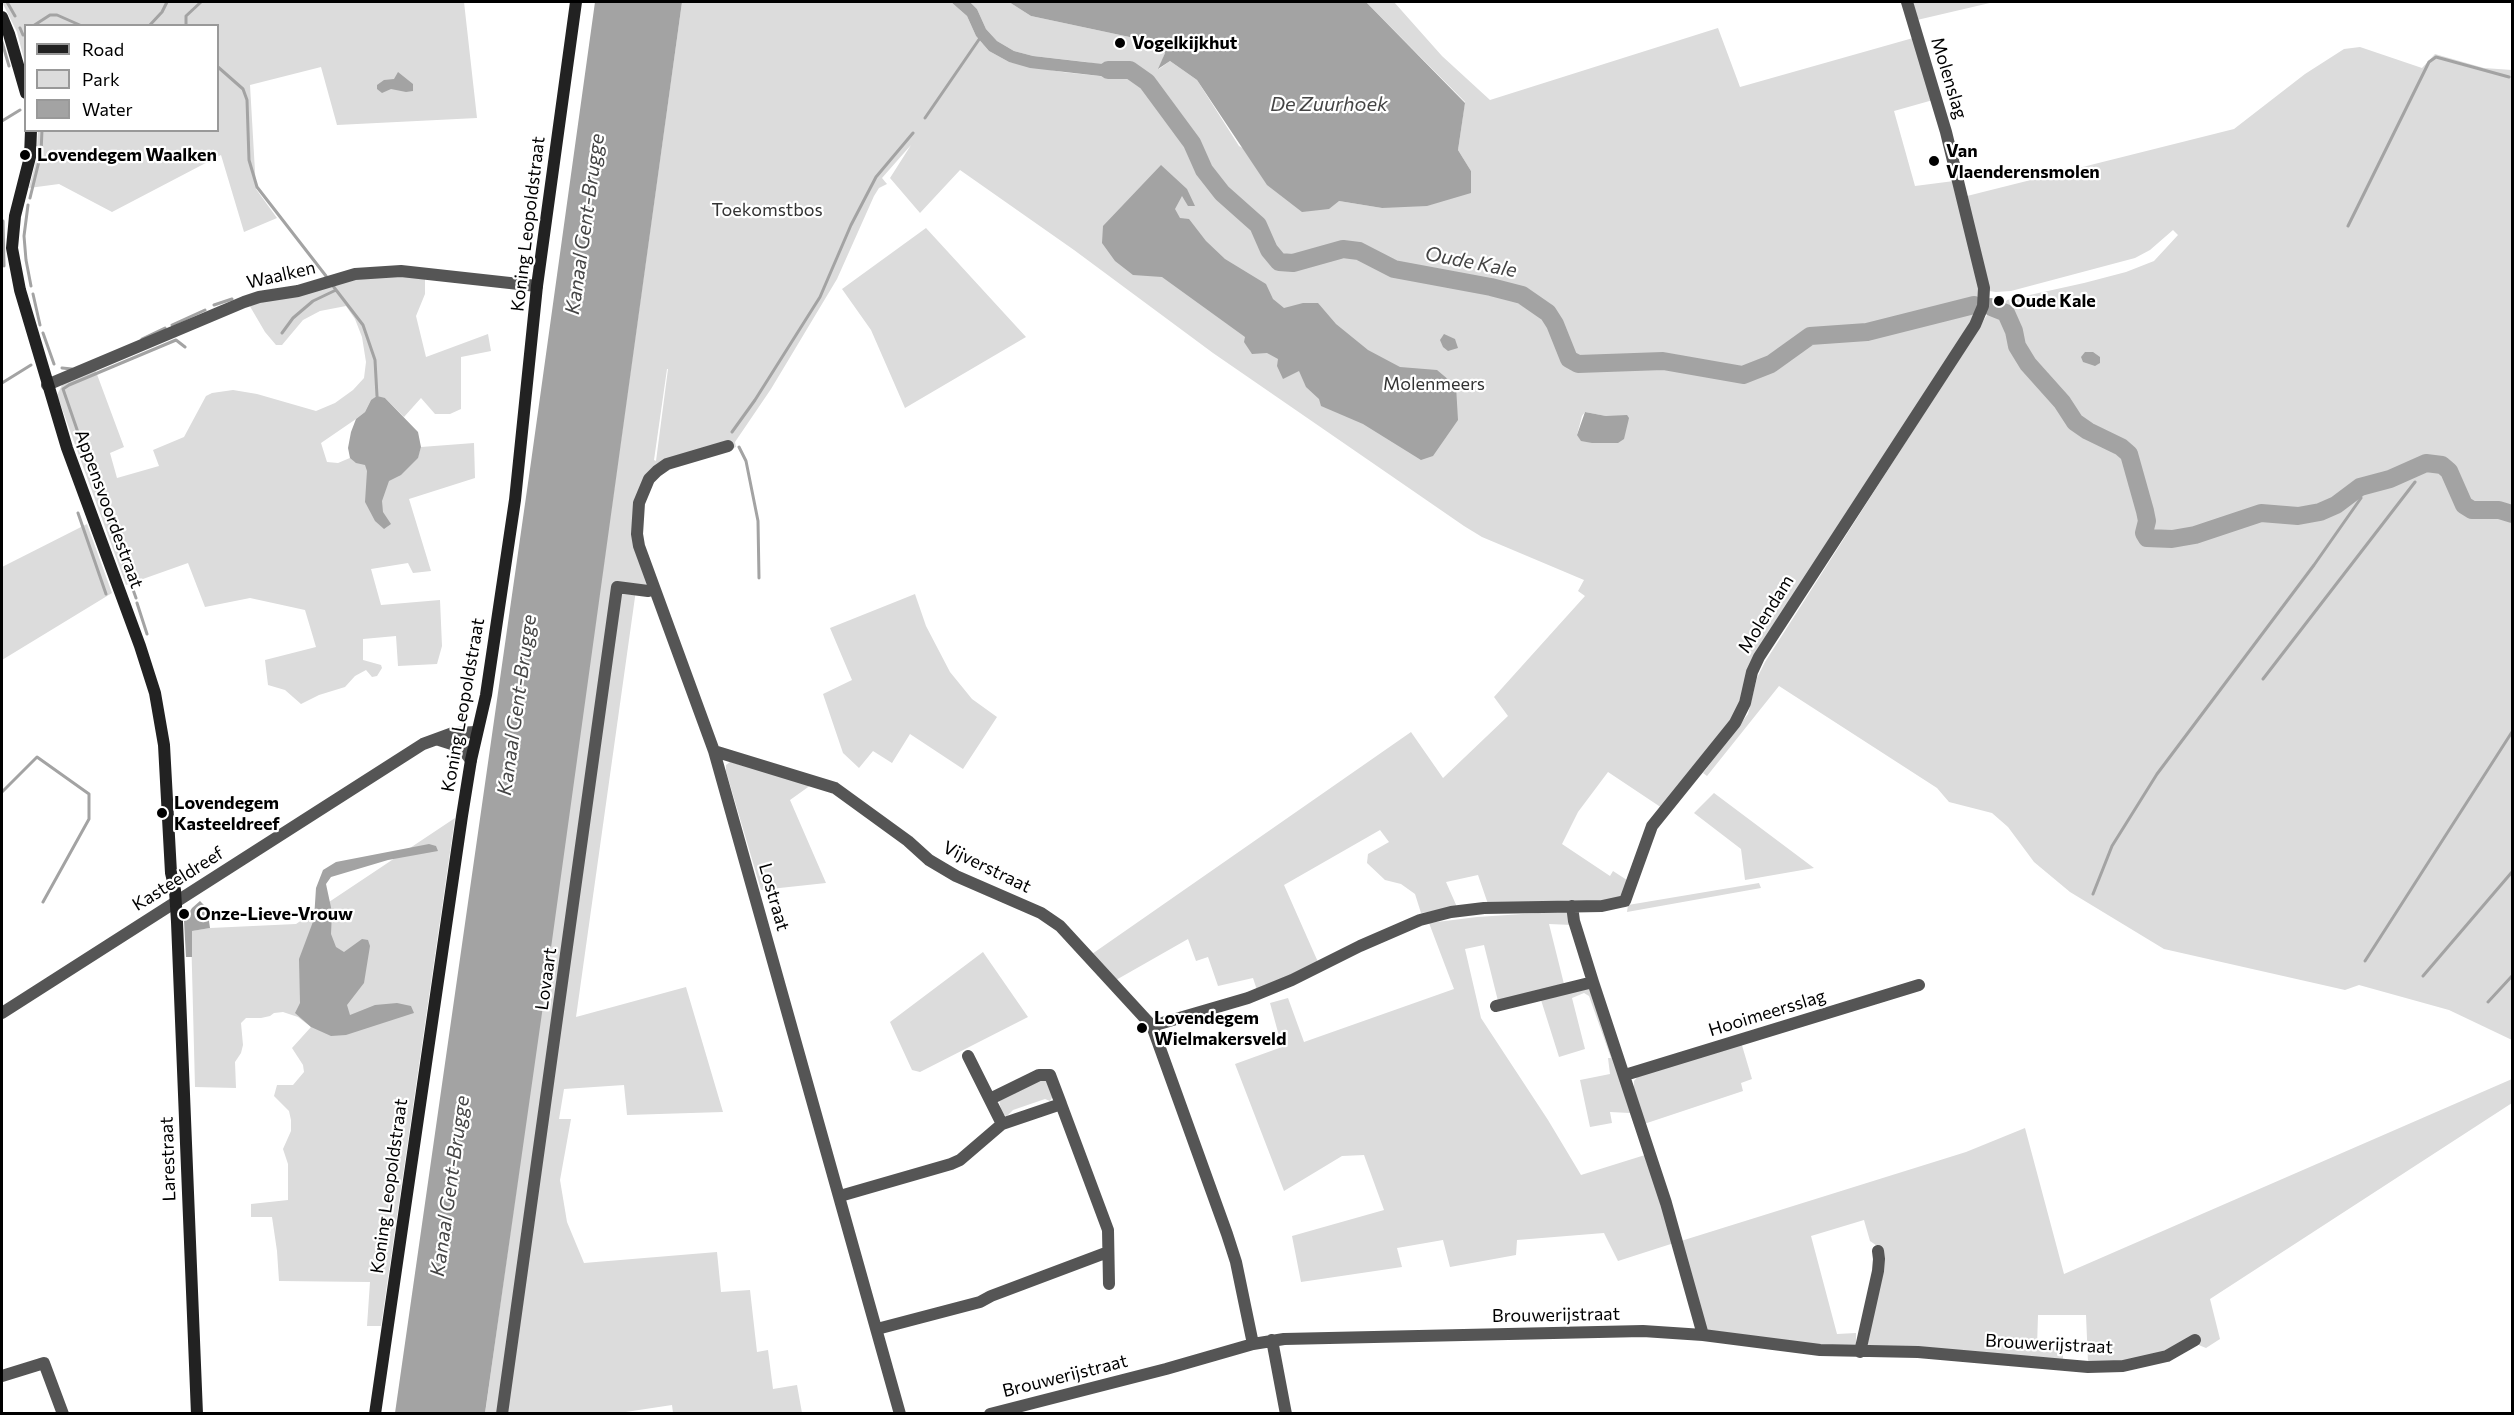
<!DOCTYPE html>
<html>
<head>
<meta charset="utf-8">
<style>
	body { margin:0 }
	#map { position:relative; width:2514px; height:1415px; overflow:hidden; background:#fff; font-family:Commissioner,sans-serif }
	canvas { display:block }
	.frame { position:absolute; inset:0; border:3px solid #000; pointer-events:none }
	.legend { position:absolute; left:24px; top:24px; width:195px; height:108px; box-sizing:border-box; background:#fff; border:2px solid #999; margin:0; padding:8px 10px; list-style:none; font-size:18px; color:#000 }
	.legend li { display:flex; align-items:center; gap:12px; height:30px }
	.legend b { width:30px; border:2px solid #999 }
</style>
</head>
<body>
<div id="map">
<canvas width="2514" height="1415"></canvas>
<div class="frame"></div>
<ul class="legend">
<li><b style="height:8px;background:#222"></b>Road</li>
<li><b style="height:16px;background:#dcdcdc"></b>Park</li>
<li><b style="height:16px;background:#a3a3a3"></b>Water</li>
</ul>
</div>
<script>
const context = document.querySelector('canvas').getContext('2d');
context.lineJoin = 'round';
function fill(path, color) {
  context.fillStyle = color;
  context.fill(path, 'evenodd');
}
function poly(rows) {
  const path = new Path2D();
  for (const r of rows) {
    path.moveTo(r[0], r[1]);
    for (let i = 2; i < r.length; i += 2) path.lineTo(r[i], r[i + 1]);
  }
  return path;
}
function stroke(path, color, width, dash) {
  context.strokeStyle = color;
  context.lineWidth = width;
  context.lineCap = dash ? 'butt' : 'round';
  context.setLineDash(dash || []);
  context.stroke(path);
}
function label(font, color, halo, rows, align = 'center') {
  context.font = font + ' Commissioner,sans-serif';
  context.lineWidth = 4.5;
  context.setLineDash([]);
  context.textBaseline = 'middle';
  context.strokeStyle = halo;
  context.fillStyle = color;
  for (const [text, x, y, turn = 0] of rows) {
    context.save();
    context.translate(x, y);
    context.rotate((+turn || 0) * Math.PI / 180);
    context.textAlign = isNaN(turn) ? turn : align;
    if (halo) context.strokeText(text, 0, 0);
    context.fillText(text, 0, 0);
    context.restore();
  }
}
fill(poly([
	[2,2,464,2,477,118,337,125,321,67,250,85,256,189,277,218,244,232,221,155,112,212,59,184,29,188,36,161,38,131,218,130,218,26,26,26,25,63,17,32],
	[682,2,951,2,967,16,976,36,989,51,1009,62,1062,72,1109,77,1129,70,1086,62,1033,56,1014,51,997,41,986,29,977,9,970,2,1009,2,1031,16,1153,42,1165,53,1159,69,1170,61,1197,80,1239,146,1339,201,1382,208,1471,171,1458,150,1465,102,1366,2,1394,2,1442,56,1490,100,1718,28,1740,87,1913,38,1933,100,1894,111,1915,186,1954,181,1977,276,1979,297,1924,310,1867,327,1829,331,1832,338,1861,337,1881,334,1952,313,1977,313,1759,650,1733,720,1662,808,1608,772,1578,812,1562,844,1610,876,1613,871,1630,882,1627,892,1616,901,1488,904,1478,875,1446,882,1457,907,1421,913,1415,894,1401,884,1385,880,1367,863,1368,854,1389,842,1380,830,1284,885,1318,962,1257,990,1253,978,1218,986,1208,957,1196,961,1188,939,1116,980,1092,954,1411,732,1443,778,1508,716,1494,697,1585,596,1578,591,1584,580,1482,537,1464,526,1213,353,1074,250,960,170,920,213,890,178,911,145,882,178,887,184,879,188,874,196,837,279,771,389,735,442,736,447,731,449,728,440,661,465,637,519,654,589,636,590,576,1017,686,987,723,1112,627,1115,624,1085,564,1089,559,1119,571,1119,560,1180,567,1222,584,1263,717,1252,721,1292,750,1290,757,1352,768,1350,773,1389,797,1385,802,1413,673,1413,672,1405,619,1413,485,1414],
	[1395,265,1494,282,1525,291,1541,301,1557,317,1571,351,1579,359,1560,358,1549,322,1541,313,1520,300,1496,292,1393,275],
	[667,369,668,369,656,461,654,460],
	[1585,412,1606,416,1577,435,1582,416],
	[1912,2,1994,2,1917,20],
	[2360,47,2422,68,2435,54,2484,68,2512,70,2512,1040,2449,1010,2359,985,2345,990,2164,949,2070,892,2034,862,2008,827,1992,813,1949,802,1937,788,1779,686,1707,776,1703,773,1748,714,1757,678,1765,662,1987,315,2001,318,2004,322,2024,367,2059,404,2074,425,2085,433,2118,449,2124,456,2131,469,2141,531,2148,533,2140,479,2129,448,2116,439,2089,428,2071,412,2065,399,2031,362,2021,346,2002,308,2007,300,2084,283,2126,272,2154,261,2178,235,2173,230,2150,250,2135,258,2011,291,1996,292,1989,291,1967,196,2234,129,2305,74,2344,49],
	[926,228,1026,337,905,408,871,330,842,289],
	[363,275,425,277,425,294,416,316,426,357,488,334,491,351,461,357,461,409,450,414,435,414,421,398,404,417,385,398,371,400,365,412,356,419,321,443,327,462,338,463,371,449,417,459,421,447,474,443,475,478,409,499,431,571,413,573,408,563,371,569,381,605,440,600,442,646,437,664,398,666,396,636,363,639,363,660,381,665,382,668,377,676,372,677,366,670,355,676,345,687,319,695,301,704,285,690,268,685,265,660,316,647,305,610,250,598,205,607,188,563,126,585,57,395,64,381,95,369,124,447,110,453,117,478,159,466,153,450,184,437,206,396,212,393,233,390,257,394,316,411,335,403,353,390,364,378,366,362,362,337,355,319,346,306,320,311,303,320,282,345,276,345,265,332,248,303],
	[87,524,112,593,2,660,2,567],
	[915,594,926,626,950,672,972,699,997,717,963,769,910,734,892,763,873,751,859,768,843,753,823,694,852,680,830,628],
	[730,762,811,785,790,800,826,883,761,890,726,771,726,765],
	[1714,793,1814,868,1745,880,1741,849,1694,813],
	[455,818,381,1326,367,1326,370,1282,279,1281,277,1251,272,1217,251,1217,251,1204,288,1200,288,1164,283,1149,291,1131,291,1120,289,1111,274,1096,277,1085,293,1085,304,1072,303,1065,292,1048,311,1027,298,1017,283,1012,274,1013,270,1016,261,1018,246,1018,241,1023,243,1045,241,1053,235,1062,236,1088,195,1087,191,931,210,928,296,924],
	[1759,883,1761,888,1627,912,1628,905],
	[1569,911,1572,925,1549,924,1564,984,1498,1001,1484,945,1465,949,1481,1018,1548,1120,1581,1175,1645,1155,1630,1113,1610,1112,1612,1123,1590,1127,1580,1080,1610,1074,1608,1058,1611,1058,1589,996,1584,993,1572,998,1585,1049,1559,1057,1541,1000,1587,988,1593,989,1674,1243,1618,1261,1604,1233,1517,1240,1516,1255,1450,1267,1443,1240,1397,1248,1402,1267,1301,1282,1292,1236,1384,1210,1364,1155,1342,1156,1284,1191,1235,1064,1282,1047,1270,1003,1288,998,1304,1042,1454,989,1429,923,1477,917],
	[983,952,1028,1017,920,1072,912,1070,890,1022],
	[1741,1042,1752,1079,1741,1083,1743,1091,1644,1124,1634,1091,1634,1081,1639,1075],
	[1041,1078,1047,1079,1053,1096,1050,1101,1045,1099,1013,1110,1007,1116,1002,1115,999,1100],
	[2512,1079,2512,1103,2210,1299,2220,1339,2206,1348,2196,1344,2123,1362,2088,1362,2086,1315,2038,1315,2037,1347,2063,1349,2063,1360,1867,1347,1883,1250,1870,1241,1864,1220,1811,1236,1837,1334,1856,1333,1856,1348,1830,1346,1707,1330,1681,1241,1966,1152,2025,1128,2064,1274]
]), '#dcdcdc');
fill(poly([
	[595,2,682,2,542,1013,485,1413,395,1413,531,462],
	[951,2,970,2,977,9,986,29,997,41,1014,51,1033,56,1111,65,1130,70,1109,77,1030,68,1009,62,989,51,976,36,967,16],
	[1009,2,1366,2,1465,103,1458,150,1471,171,1471,193,1427,206,1382,208,1339,201,1329,209,1302,212,1267,185,1197,80,1170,61,1158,69,1165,53,1153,42,1031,16],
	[398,72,413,84,413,91,406,92,391,89,382,93,377,89,377,85,384,80,394,79],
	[1161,165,1187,189,1195,206,1188,206,1182,196,1175,209,1180,218,1189,219,1206,241,1225,259,1266,284,1273,299,1284,308,1303,303,1318,303,1336,324,1368,350,1400,367,1437,370,1456,386,1458,420,1433,456,1421,460,1363,424,1321,406,1319,399,1306,387,1299,371,1283,379,1277,366,1278,359,1267,353,1252,354,1244,342,1245,337,1162,277,1133,275,1115,261,1102,243,1103,226],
	[1444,334,1455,339,1458,348,1448,351,1443,347,1440,340],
	[2085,352,2093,352,2100,357,2100,363,2095,366,2083,362,2081,357],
	[377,396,385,398,418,432,421,447,418,458,401,475,389,481,382,501,383,512,391,524,384,529,375,521,365,502,367,471,365,465,356,463,350,458,348,448,351,432,356,419,365,412,371,400],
	[1585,412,1606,416,1627,415,1629,418,1624,439,1618,443,1592,443,1581,441,1577,435],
	[429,844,436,846,438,851,388,860,331,877,326,884,332,912,331,934,336,947,344,952,362,939,368,940,370,946,364,983,347,1005,350,1015,375,1005,397,1003,411,1006,414,1013,346,1035,331,1036,311,1027,295,1013,300,1003,299,959,314,919,316,888,323,870,336,862],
	[200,901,207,908,210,928,192,931,192,957,186,957,184,921,192,908]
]), '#a3a3a3');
stroke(poly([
	[7,2,15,16],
	[33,26,50,15,57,15,82,26],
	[149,26,162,12,167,2],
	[186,26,186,16,201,2],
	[20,28,23,35],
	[2,42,9,66],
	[218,67,243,89,247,100,249,160,257,187,326,276],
	[925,118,980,38],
	[2,121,20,110],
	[30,198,41,153,42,130],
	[28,205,24,236,26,260,31,286],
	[2,221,3,221,4,266],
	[2348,226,2429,62,2436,57,2509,77],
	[333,286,363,325,375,360,377,396],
	[33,294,40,325],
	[214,305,232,299],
	[172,325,205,310],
	[43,333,54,364],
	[282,333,293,318,313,301,336,290],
	[142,339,165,328],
	[62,368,72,369],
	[2,383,31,365],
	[732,432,755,400,820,297,851,225,876,177,913,133],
	[739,447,746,461,758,521,759,578],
	[102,502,63,389,69,385,176,340,185,347],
	[105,509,114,535],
	[78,513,106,594],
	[118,547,129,578],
	[131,584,136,598],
	[137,603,147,634],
	[2263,679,2415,482],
	[2,792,37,757,89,794,89,819,43,902],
	[2093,894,2112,846,2157,774,2314,565,2361,498],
	[2365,961,2512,732],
	[2423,976,2512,872],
	[2488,1002,2512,976]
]), '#a3a3a3', 3);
stroke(poly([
	[1108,70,1130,70,1147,82,1192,143,1204,170,1222,193,1258,225,1269,250,1279,262,1293,263,1343,249,1359,251,1394,269,1491,287,1522,295,1548,313,1555,324,1569,359,1578,364,1663,361,1743,375,1771,364,1810,336,1867,332,1974,305],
	[1991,307,2006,313,2014,331,2017,346,2028,364,2062,402,2075,422,2088,431,2121,447,2129,454,2145,511,2147,521,2144,533,2147,538,2172,539,2195,535,2261,513,2298,516,2320,512,2336,505,2360,487,2390,479,2426,463,2442,465,2449,471,2464,505,2472,510,2499,510,2512,514]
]), '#a3a3a3', 18);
stroke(poly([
	[47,385,244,302,259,297,298,291,355,274,401,271,537,286],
	[728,446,667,464,657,471,649,479,639,503,637,534,639,546,714,751,900,1414],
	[436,739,461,747,471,760],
	[714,751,835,788,908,841,929,860,956,876,1041,913,1060,926,1152,1026,1227,1234,1236,1262,1253,1344],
	[1572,906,1574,921,1593,982,1666,1203,1703,1335],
	[1496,1006,1593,982],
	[2,1013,423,744,453,733,477,732],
	[1152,1026,1248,998,1292,980,1360,946,1420,920,1451,912,1484,908,1602,906,1625,901,1652,826,1735,723,1745,703,1752,672,1759,657,1975,325,1983,306,1984,288,1946,132,1907,2],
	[968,1056,1002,1124],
	[1625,1075,1919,985],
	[990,1099,1039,1075,1050,1075,1061,1104],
	[840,1196,951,1164,960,1160,1002,1124,1061,1104,1108,1230,1109,1284],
	[877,1329,980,1302,991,1296,1108,1252],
	[1272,1340,1286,1414],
	[1860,1352,1878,1271,1879,1259,1878,1251],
	[2,1376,44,1363,63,1414],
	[502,1414,617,587,648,591,654,589],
	[990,1414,1166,1369,1253,1344,1284,1339,1643,1331,1703,1335,1820,1350,1918,1352,2088,1367,2123,1366,2167,1356,2195,1340]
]), '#555', 12);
stroke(poly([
	[2,17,9,34,26,93],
	[31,130,30,157,15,216,12,248,20,290,67,448,140,646,155,693,164,745,171,873,175,890,177,922,197,1414],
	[375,1414,462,816,471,760,486,695,515,500,537,286,576,2]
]), '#222', 12);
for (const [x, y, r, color] of [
	[1120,43,6,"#000"],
	[25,155,6,"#000"],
	[1934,161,6,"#000"],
	[1999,301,6,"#000"],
	[162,813,6,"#000"],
	[184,914,6,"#000"],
	[1142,1028,6,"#000"]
]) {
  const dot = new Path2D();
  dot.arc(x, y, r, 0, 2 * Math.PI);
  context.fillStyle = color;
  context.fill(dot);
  stroke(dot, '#fff', 2);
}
label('bold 18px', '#000', '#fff', [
	["Vogelkijkhut",1132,43],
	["Van",1946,151],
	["Vlaenderensmolen",1946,172],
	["Lovendegem Waalken",37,155],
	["Oude Kale",2011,301],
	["Lovendegem",174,803],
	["Kasteeldreef",174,824],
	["Onze-Lieve-Vrouw",196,914],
	["Lovendegem",1154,1018],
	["Wielmakersveld",1154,1039]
], 'left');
label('18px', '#000', '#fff', [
	["Molenslag",1949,78,73],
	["Koning Leopoldstraat",528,224,-83],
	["Waalken",281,275,-13],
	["Appensvoordestraat",109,509,70],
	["Molendam",1766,614,-58],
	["Koning Leopoldstraat",463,705,-80],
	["Vijverstraat",987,867,26],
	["Kasteeldreef",178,879,-32],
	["Lostraat",774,897,74],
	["Lovaart",546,979,-82],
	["Hooimeersslag",1767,1013,-17],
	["Larestraat",168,1159,-92],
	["Koning Leopoldstraat",389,1186,-82],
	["Brouwerijstraat",1556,1315,-1],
	["Brouwerijstraat",2049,1344,3],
	["Brouwerijstraat",1065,1376,-14]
]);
label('18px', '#333', '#fff', [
	["Toekomstbos",767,210],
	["Molenmeers",1434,384]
]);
label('italic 20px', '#444', '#fff', [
	["De Zuurhoek",1329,104],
	["Kanaal Gent-Brugge",585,224,-82],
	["Oude Kale",1471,262,11],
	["Kanaal Gent-Brugge",517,705,-82],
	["Kanaal Gent-Brugge",450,1186,-82]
]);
</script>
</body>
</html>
